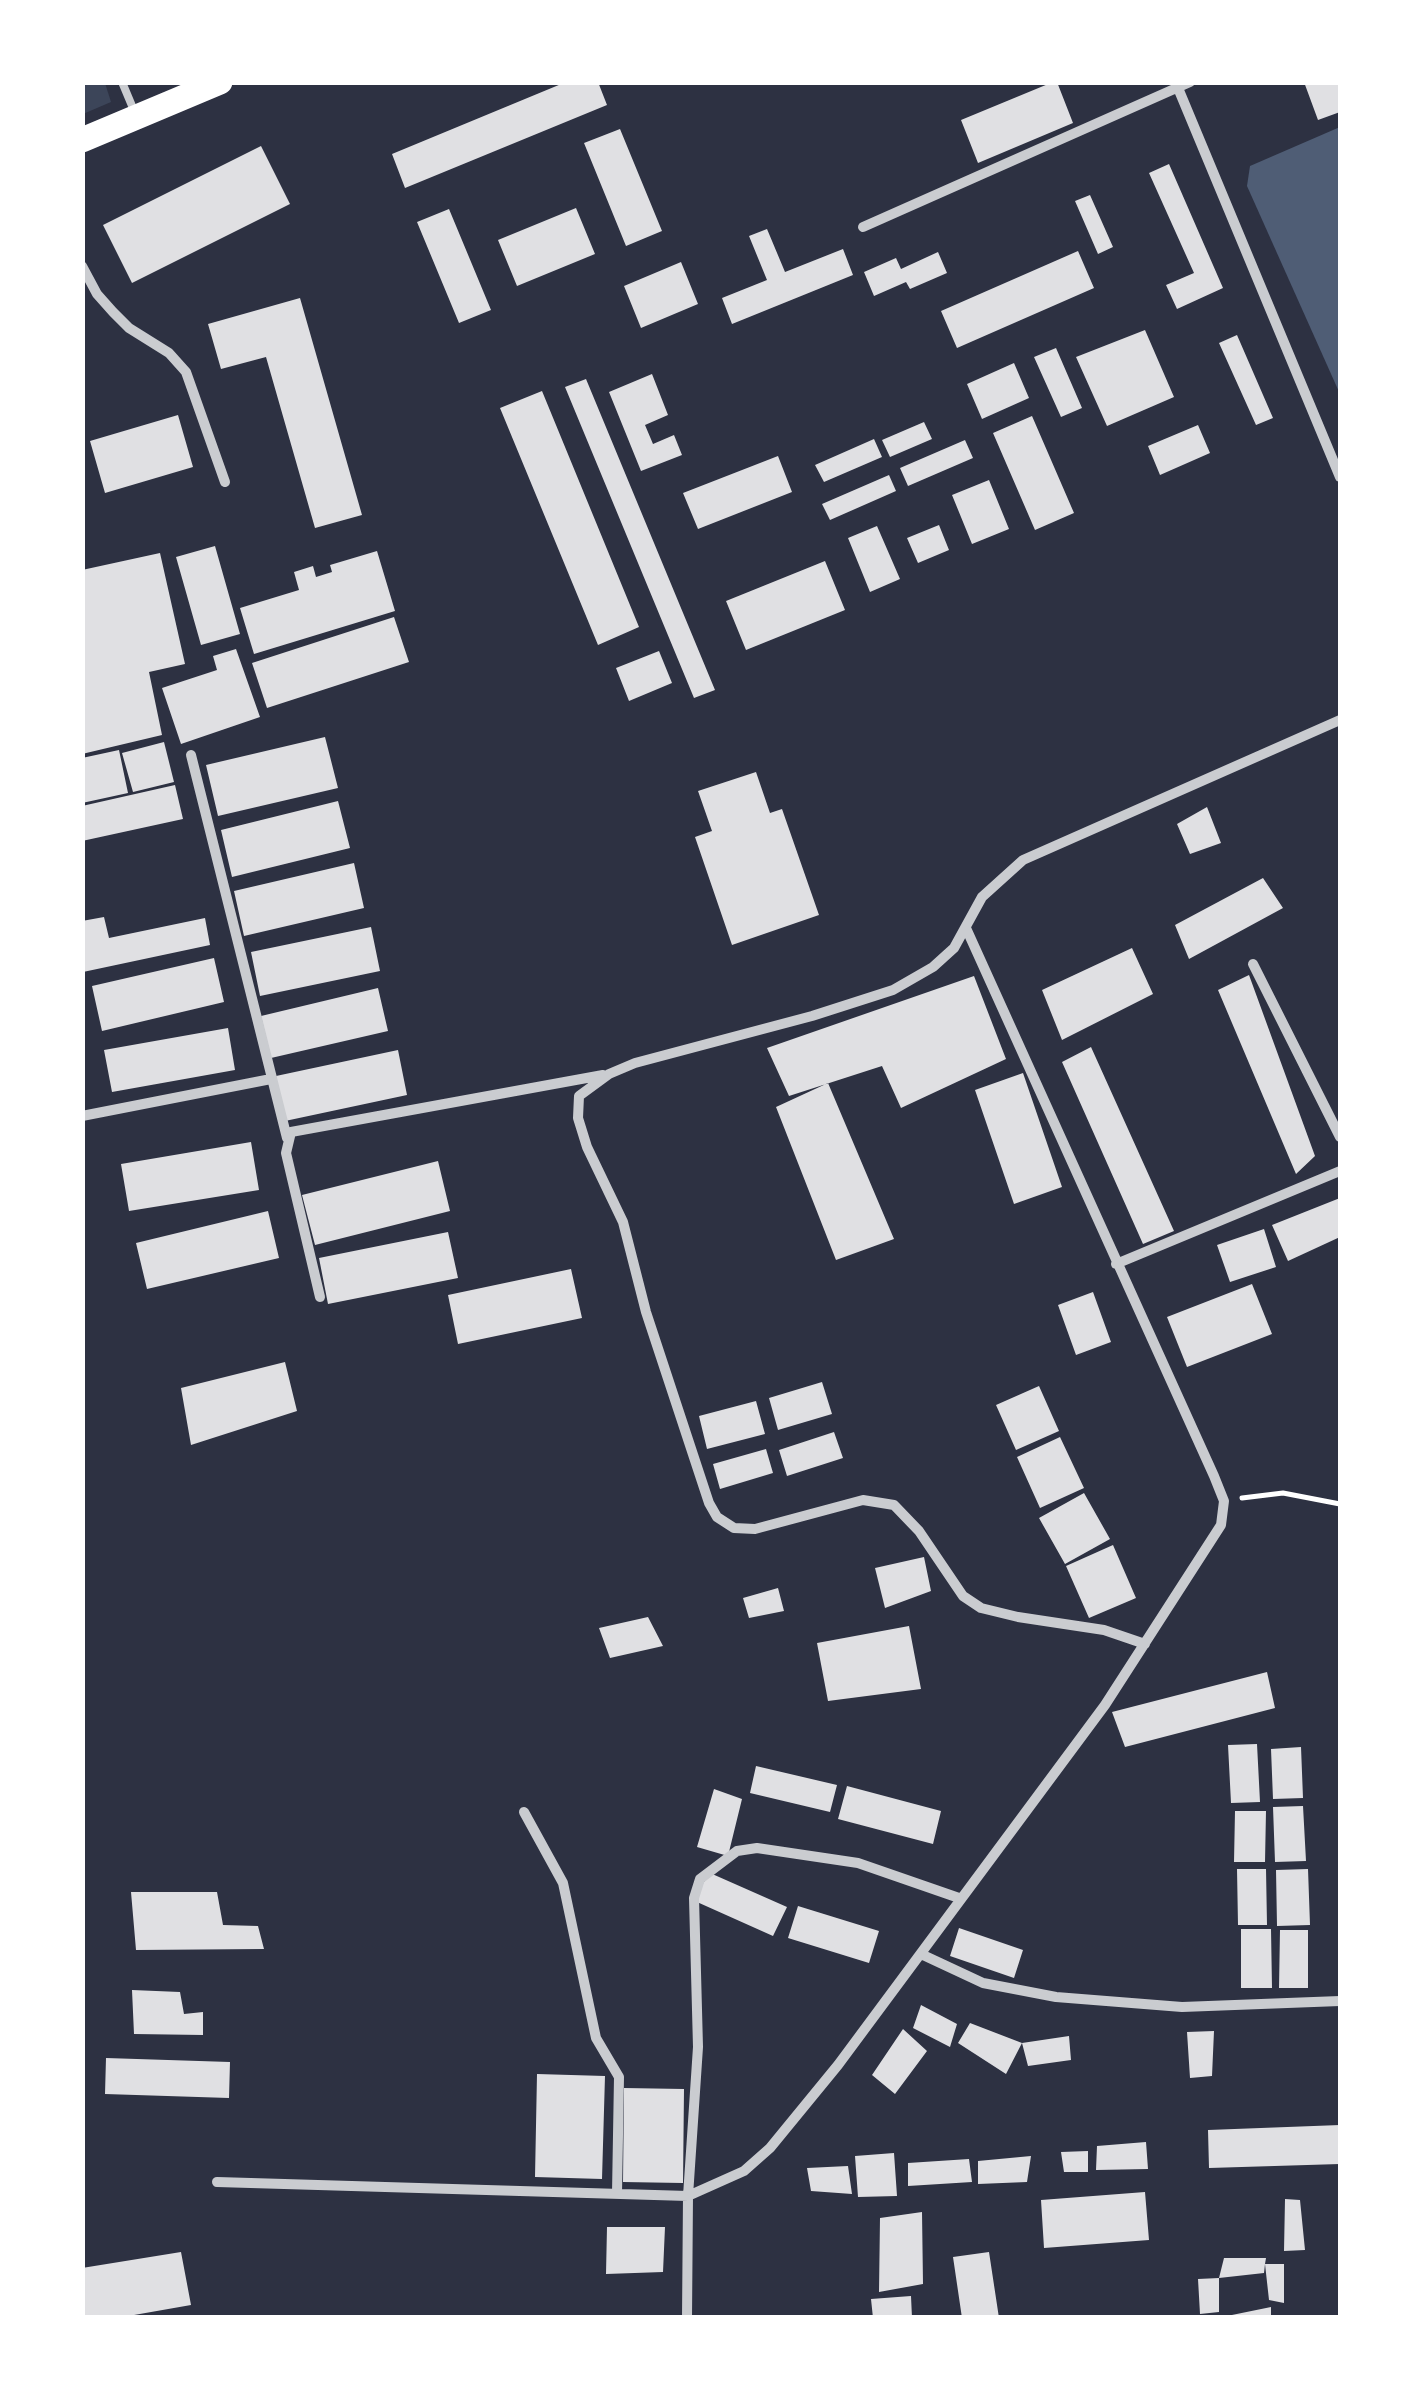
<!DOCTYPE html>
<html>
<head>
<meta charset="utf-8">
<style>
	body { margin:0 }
	#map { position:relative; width:1423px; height:2400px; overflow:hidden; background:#2d3142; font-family:"Asap Condensed",sans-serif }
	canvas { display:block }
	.frame { position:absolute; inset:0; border:85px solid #fff; pointer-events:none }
</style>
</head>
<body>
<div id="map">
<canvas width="1423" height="2400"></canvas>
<div class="frame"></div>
</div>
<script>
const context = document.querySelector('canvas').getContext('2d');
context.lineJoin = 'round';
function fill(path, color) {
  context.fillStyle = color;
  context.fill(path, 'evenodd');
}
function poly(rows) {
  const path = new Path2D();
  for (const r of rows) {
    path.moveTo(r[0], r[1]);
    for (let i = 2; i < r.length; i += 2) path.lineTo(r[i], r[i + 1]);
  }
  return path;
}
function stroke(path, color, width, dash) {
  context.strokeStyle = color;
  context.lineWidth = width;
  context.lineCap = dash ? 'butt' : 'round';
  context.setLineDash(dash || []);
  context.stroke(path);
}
fill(poly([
	[83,82,105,83,111,102,83,114]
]), '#3c4559');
fill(poly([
	[1340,127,1340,394,1247,186,1250,166]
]), '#4f5d75');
fill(poly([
	[566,82,598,82,607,105,405,188,392,154],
	[1053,82,1057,82,1073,123,978,163,961,120],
	[1304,82,1340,82,1340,112,1318,120],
	[620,129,662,231,626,246,584,143],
	[261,146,290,204,132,283,103,225],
	[1169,164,1223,288,1177,309,1166,285,1194,273,1149,173],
	[1090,195,1113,247,1098,254,1075,201],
	[576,208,595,254,517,286,498,240],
	[449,209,491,310,459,323,417,222],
	[767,229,785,272,843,249,853,275,732,324,722,298,767,280,749,236],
	[1078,251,1094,288,957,348,941,311],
	[938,252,947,273,910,289,906,282,874,296,864,272,896,258,901,269],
	[681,262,698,304,641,328,624,286],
	[300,298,362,515,315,528,266,357,221,369,208,324],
	[1145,330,1174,397,1107,426,1076,357],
	[1237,335,1273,418,1256,425,1219,343],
	[1056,348,1082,408,1061,417,1034,357],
	[1014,363,1029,398,982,419,967,384],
	[652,374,668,415,645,425,653,444,674,435,682,455,641,471,609,392],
	[586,379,715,690,694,698,565,387],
	[542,391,639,627,598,645,500,408],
	[178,415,193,467,105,493,90,441],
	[1032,416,1074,513,1035,530,993,433],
	[924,422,932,439,890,457,882,440],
	[1198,425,1210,453,1160,475,1148,446],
	[874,439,882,457,824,482,815,465],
	[965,440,973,458,908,486,900,468],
	[778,456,792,492,698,529,683,493],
	[889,475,896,491,830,520,822,504],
	[989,480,1009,529,972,544,952,495],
	[939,525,949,550,918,563,907,538],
	[877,526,900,579,870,592,848,538],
	[215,546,240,634,201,645,176,557],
	[377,551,395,611,254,654,240,608,299,590,294,572,313,566,316,577,332,572,330,565],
	[160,553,185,664,149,672,162,735,82,754,82,570],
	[825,561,845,610,746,650,726,601],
	[394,617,409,662,267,708,252,663],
	[236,649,260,717,181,744,162,688,217,670,213,656],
	[659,651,672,683,629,701,616,668],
	[325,737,338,788,218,816,206,765],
	[164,742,174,782,133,792,122,753],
	[119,750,128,793,82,803,82,758],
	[756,772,770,813,782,809,819,915,732,945,695,837,712,831,698,791],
	[175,785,183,819,82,841,82,806],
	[338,801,350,848,232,877,221,830],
	[1207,807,1221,843,1190,854,1177,824],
	[354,863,364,908,244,936,234,891],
	[1263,878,1283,908,1189,959,1175,925],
	[104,917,109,938,205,918,210,945,83,972,82,921],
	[371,927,380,971,260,996,251,952],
	[1132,948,1153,994,1062,1040,1042,990],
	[214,958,224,1002,102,1031,92,986],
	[1249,975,1315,1156,1296,1174,1218,990],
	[974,976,1006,1059,901,1108,882,1066,789,1096,767,1048],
	[378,988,388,1031,271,1058,261,1016],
	[228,1028,235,1070,112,1092,104,1050],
	[1091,1047,1174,1231,1143,1244,1062,1062],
	[398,1050,407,1095,285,1121,276,1076],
	[1023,1073,1062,1187,1014,1204,975,1090],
	[828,1083,894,1239,836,1260,776,1107],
	[251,1142,259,1190,129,1211,121,1164],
	[438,1161,450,1211,315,1245,302,1195],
	[1340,1198,1340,1237,1288,1261,1272,1225],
	[268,1211,279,1258,147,1289,136,1243],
	[1264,1229,1276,1267,1230,1282,1217,1245],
	[448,1232,458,1278,328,1304,319,1258],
	[571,1269,582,1318,458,1344,448,1295],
	[1252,1284,1272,1334,1187,1367,1167,1317],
	[1093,1292,1111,1342,1076,1355,1058,1305],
	[285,1362,297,1411,191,1445,181,1388],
	[822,1382,832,1414,778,1430,769,1398],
	[1039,1386,1059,1431,1016,1450,996,1405],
	[756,1401,765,1434,707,1449,699,1416],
	[834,1432,843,1458,787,1476,779,1450],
	[1060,1437,1084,1488,1040,1508,1017,1457],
	[766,1449,773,1473,720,1489,713,1464],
	[1084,1493,1110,1539,1065,1564,1039,1518],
	[1113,1545,1136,1598,1089,1618,1066,1566],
	[924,1557,931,1591,885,1608,875,1568],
	[778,1588,784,1611,749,1618,743,1598],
	[648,1617,663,1646,610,1658,599,1628],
	[909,1626,921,1689,828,1701,817,1643],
	[1267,1672,1275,1708,1125,1747,1112,1712],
	[1257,1744,1260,1802,1231,1803,1228,1745],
	[1301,1747,1303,1798,1273,1799,1271,1749],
	[756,1766,837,1785,830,1812,750,1793],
	[847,1786,941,1811,933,1844,838,1819],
	[714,1789,742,1799,728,1856,697,1847],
	[1303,1806,1306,1861,1275,1862,1273,1807],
	[1235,1811,1266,1811,1265,1862,1234,1862],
	[1237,1869,1266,1869,1267,1925,1238,1925],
	[1308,1869,1310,1925,1277,1926,1276,1870],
	[710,1873,787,1907,773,1936,697,1902,702,1885],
	[131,1892,217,1892,223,1925,258,1926,264,1949,136,1950],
	[798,1906,879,1931,869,1963,788,1938],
	[959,1928,1023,1950,1014,1978,950,1956],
	[1241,1929,1271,1929,1272,1988,1241,1988],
	[1280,1930,1308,1930,1308,1988,1279,1988],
	[132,1990,180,1992,184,2014,203,2012,203,2035,134,2034],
	[921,2005,957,2024,950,2047,913,2028],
	[970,2023,1022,2043,1069,2036,1071,2060,1028,2066,1022,2043,1006,2074,958,2043],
	[903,2029,927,2051,895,2094,872,2075],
	[1214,2031,1212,2076,1190,2078,1187,2032],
	[106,2058,230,2062,229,2098,105,2094],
	[537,2074,605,2076,602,2179,535,2177],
	[624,2088,684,2089,683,2183,623,2182],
	[1340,2125,1340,2164,1209,2168,1208,2130],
	[1146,2142,1148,2169,1096,2170,1097,2146],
	[1088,2151,1088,2172,1064,2172,1061,2152],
	[894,2153,897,2196,858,2197,855,2156],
	[1031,2156,1027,2182,978,2184,978,2161],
	[969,2159,972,2182,908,2186,908,2163],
	[848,2166,852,2194,811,2191,807,2168],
	[1145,2192,1149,2240,1044,2248,1041,2200],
	[1285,2199,1300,2200,1305,2250,1284,2251],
	[922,2212,923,2284,879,2292,880,2218],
	[607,2227,665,2227,663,2272,606,2274],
	[181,2252,191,2305,117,2318,82,2318,82,2268],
	[989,2252,999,2318,962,2318,953,2257],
	[1224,2258,1266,2258,1265,2264,1284,2264,1284,2303,1269,2300,1265,2264,1264,2273,1219,2278],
	[1219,2278,1219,2312,1200,2314,1198,2279],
	[911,2296,912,2318,873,2318,871,2299],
	[1271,2307,1271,2318,1228,2318,1227,2316]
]), '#e0e0e3');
stroke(poly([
	[1242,1498,1283,1493,1340,1504]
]), '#fff', 5);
stroke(poly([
	[122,82,135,113]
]), '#caccd0', 8);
stroke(poly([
	[1178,88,1340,477],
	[863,227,1190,82],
	[82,266,97,294,113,312,129,328,169,353,186,372,225,482],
	[191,755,287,1138],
	[1253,964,1340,1137],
	[82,1116,271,1079],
	[1116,1264,1340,1171],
	[320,1297,286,1153,291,1132,603,1075],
	[1145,1644,1104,1630,1018,1617,981,1608,963,1596,919,1531,894,1505,863,1500,755,1529,734,1528,717,1517,709,1503,646,1312,623,1222,587,1147,578,1118,579,1096,609,1074,635,1063,812,1016,893,990,933,967,954,948,982,897,1023,860,1340,720],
	[524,1812,563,1883,596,2038,619,2077,617,2193],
	[959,1898,858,1863,757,1848,737,1851,700,1879,694,1898,698,2047,688,2196,744,2171,770,2148,838,2065,1105,1705,1221,1525,1224,1501,1214,1476,966,928],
	[923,1955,983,1983,1056,1997,1182,2007,1340,2001],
	[217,2182,688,2196,687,2318]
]), '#caccd0', 10);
stroke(poly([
	[82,140,220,82]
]), '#fff', 25);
</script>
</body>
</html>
